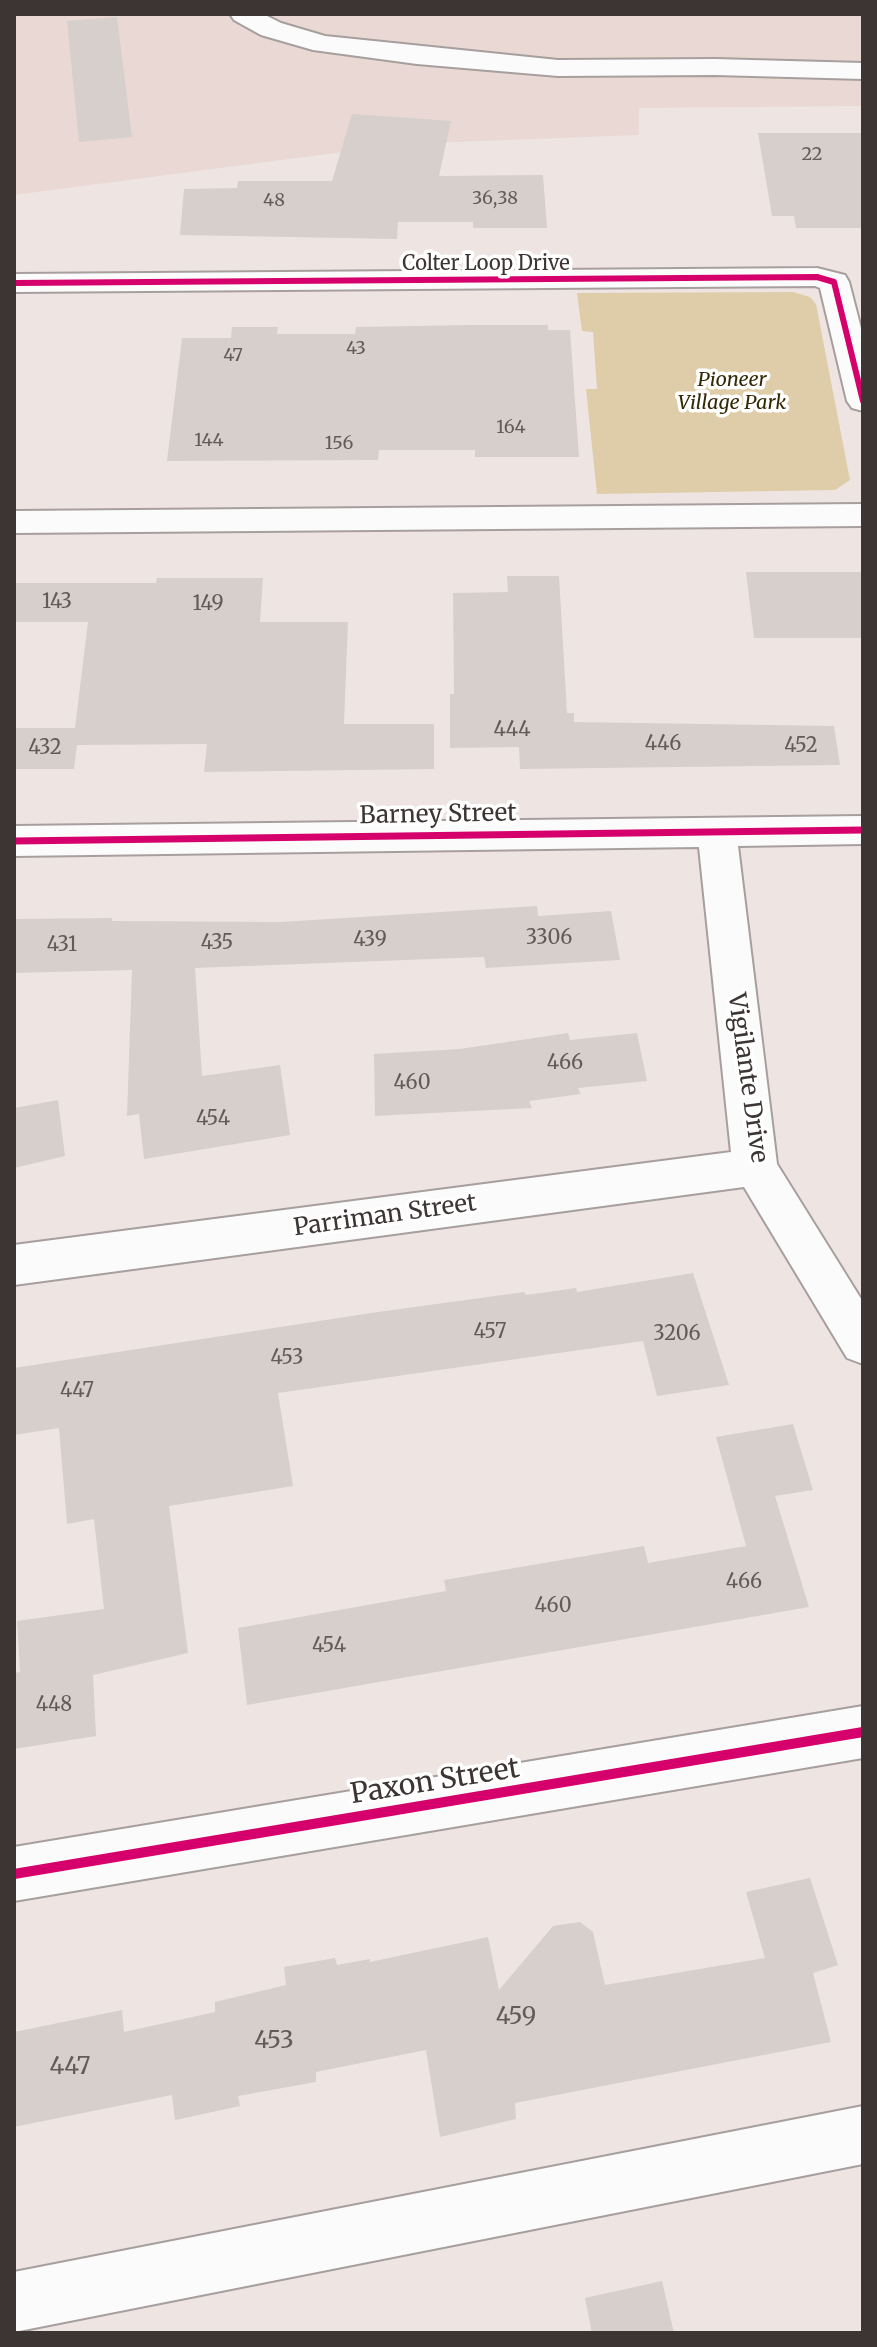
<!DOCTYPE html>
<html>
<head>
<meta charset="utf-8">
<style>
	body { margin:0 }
	#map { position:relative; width:877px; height:2347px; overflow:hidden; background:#eee5e3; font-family:Merriweather,serif }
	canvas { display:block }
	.frame { position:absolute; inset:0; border:16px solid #3c3533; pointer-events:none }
</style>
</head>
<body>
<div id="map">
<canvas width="877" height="2347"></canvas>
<div class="frame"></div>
</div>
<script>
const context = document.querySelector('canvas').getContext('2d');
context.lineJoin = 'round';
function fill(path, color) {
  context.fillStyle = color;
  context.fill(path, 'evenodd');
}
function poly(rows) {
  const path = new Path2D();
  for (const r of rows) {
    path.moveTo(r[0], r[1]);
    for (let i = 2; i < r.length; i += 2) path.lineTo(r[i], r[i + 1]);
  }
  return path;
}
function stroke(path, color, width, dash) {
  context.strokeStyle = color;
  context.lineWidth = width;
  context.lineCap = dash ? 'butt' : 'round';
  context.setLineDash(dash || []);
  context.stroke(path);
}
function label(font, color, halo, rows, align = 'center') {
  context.font = font + ' Merriweather,serif';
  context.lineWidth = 7;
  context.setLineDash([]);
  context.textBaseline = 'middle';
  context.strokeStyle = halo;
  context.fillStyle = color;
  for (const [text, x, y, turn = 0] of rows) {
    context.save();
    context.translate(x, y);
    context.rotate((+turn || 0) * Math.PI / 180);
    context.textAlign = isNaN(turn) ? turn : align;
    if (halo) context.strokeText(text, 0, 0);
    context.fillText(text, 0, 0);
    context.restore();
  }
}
fill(poly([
	[14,14,863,14,863,106,639,108,639,135,404,144,14,195]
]), '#ead8d4');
fill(poly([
	[793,292,810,297,816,304,850,480,835,490,597,494,586,389,597,389,593,332,582,331,577,293]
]), '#decda8');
fill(poly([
	[117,17,132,137,79,142,67,21],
	[352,114,451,121,439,176,543,175,547,228,473,228,473,222,398,222,397,239,180,235,184,189,237,188,238,181,332,181],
	[758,133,863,133,863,228,796,228,794,216,772,216],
	[472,325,548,325,548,330,570,330,579,457,475,457,475,450,379,450,378,460,167,461,182,338,231,338,232,327,278,327,277,334,355,334,356,327],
	[746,572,863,572,863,638,754,638],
	[507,576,559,576,567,713,574,713,574,722,834,726,840,765,520,769,519,747,450,748,450,694,454,694,453,593,508,592],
	[157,578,263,578,260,622,348,622,344,724,434,724,434,769,204,772,207,744,77,745,74,769,14,769,14,728,75,728,88,622,14,622,14,583,156,583],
	[537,906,538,916,611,911,620,960,486,968,484,957,195,968,202,1076,280,1065,290,1135,144,1159,139,1114,127,1116,132,970,14,973,14,919,112,918,112,921,281,922],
	[568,1033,570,1040,637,1033,647,1081,578,1088,581,1094,529,1101,532,1108,375,1116,374,1054,460,1049],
	[58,1100,65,1156,14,1168,14,1108],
	[693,1273,729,1385,657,1396,643,1341,278,1393,293,1486,169,1506,188,1653,93,1675,96,1736,14,1749,14,1673,20,1672,17,1621,104,1609,94,1519,67,1524,59,1428,14,1435,14,1368,371,1313,524,1292,526,1295,576,1288,577,1292],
	[793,1424,813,1490,775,1496,809,1607,247,1705,238,1628,446,1591,444,1580,644,1546,648,1563,746,1546,716,1437],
	[810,1878,838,1965,813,1973,831,2042,515,2103,516,2119,440,2137,426,2050,316,2072,316,2082,238,2096,240,2106,175,2120,172,2095,14,2127,14,2032,122,2010,124,2032,215,2012,215,2002,286,1985,284,1967,335,1958,337,1965,370,1959,370,1962,488,1937,499,1990,553,1926,580,1922,593,1932,605,1985,765,1958,746,1892],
	[662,2281,674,2333,592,2333,585,2298]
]), '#d6cfcc');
const minor = poly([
	[230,14,263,14,281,23,325,36,558,60,715,59,863,63,863,79,715,75,558,76,417,64,313,50,261,35,234,20,230,14],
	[817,268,845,275,849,282,863,336,863,411,852,408,847,401,820,288,815,286,14,292,14,274,817,268],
	[863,504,863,526,14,533,14,511,863,504],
	[863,816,863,844,738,846,777,1164,863,1302,863,1364,847,1358,744,1187,14,1285,14,1245,731,1152,699,847,14,856,14,826,863,816],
	[863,1706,863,1758,14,1901,14,1847,863,1706],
	[863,2106,863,2164,14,2332,14,2272,863,2106]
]);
stroke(minor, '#a69f9e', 4);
fill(minor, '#fcfbfb');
stroke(poly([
	[14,283,817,277,834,282,863,401]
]), '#d6006c', 6);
stroke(poly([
	[14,841,863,830]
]), '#d6006c', 7);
stroke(poly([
	[14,1874,863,1732]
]), '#d6006c', 10);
label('18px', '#625c59', null, [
	["22",812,155],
	["36,38",495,199],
	["48",274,201],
	["43",356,349],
	["47",233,356],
	["164",511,428],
	["144",209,441],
	["156",339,444]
]);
label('20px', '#3c3533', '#fff', [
	["Colter Loop Drive",486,264]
]);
label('italic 20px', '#352905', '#fff', [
	["Pioneer",732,380],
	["Village Park",732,403]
]);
label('20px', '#625c59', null, [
	["143",57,602],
	["149",208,604],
	["444",512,730],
	["446",663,744],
	["452",801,746],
	["432",45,748],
	["3306",549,938],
	["439",370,940],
	["435",217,943],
	["431",62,945],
	["466",565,1063],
	["460",412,1083],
	["454",213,1119],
	["457",490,1332],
	["3206",677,1334],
	["453",287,1358],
	["447",77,1391],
	["466",744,1582],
	["460",553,1606],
	["454",329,1646],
	["448",54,1705]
]);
label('24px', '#3c3533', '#fff', [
	["Barney Street",438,815,-1],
	["Vigilante Drive",747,1078,82],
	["Parriman Street",385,1216,-8]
]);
label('24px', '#625c59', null, [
	["459",516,2017],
	["453",274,2041],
	["447",70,2067]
]);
label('28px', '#3c3533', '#fff', [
	["Paxon Street",435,1782,-9]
]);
</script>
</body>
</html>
